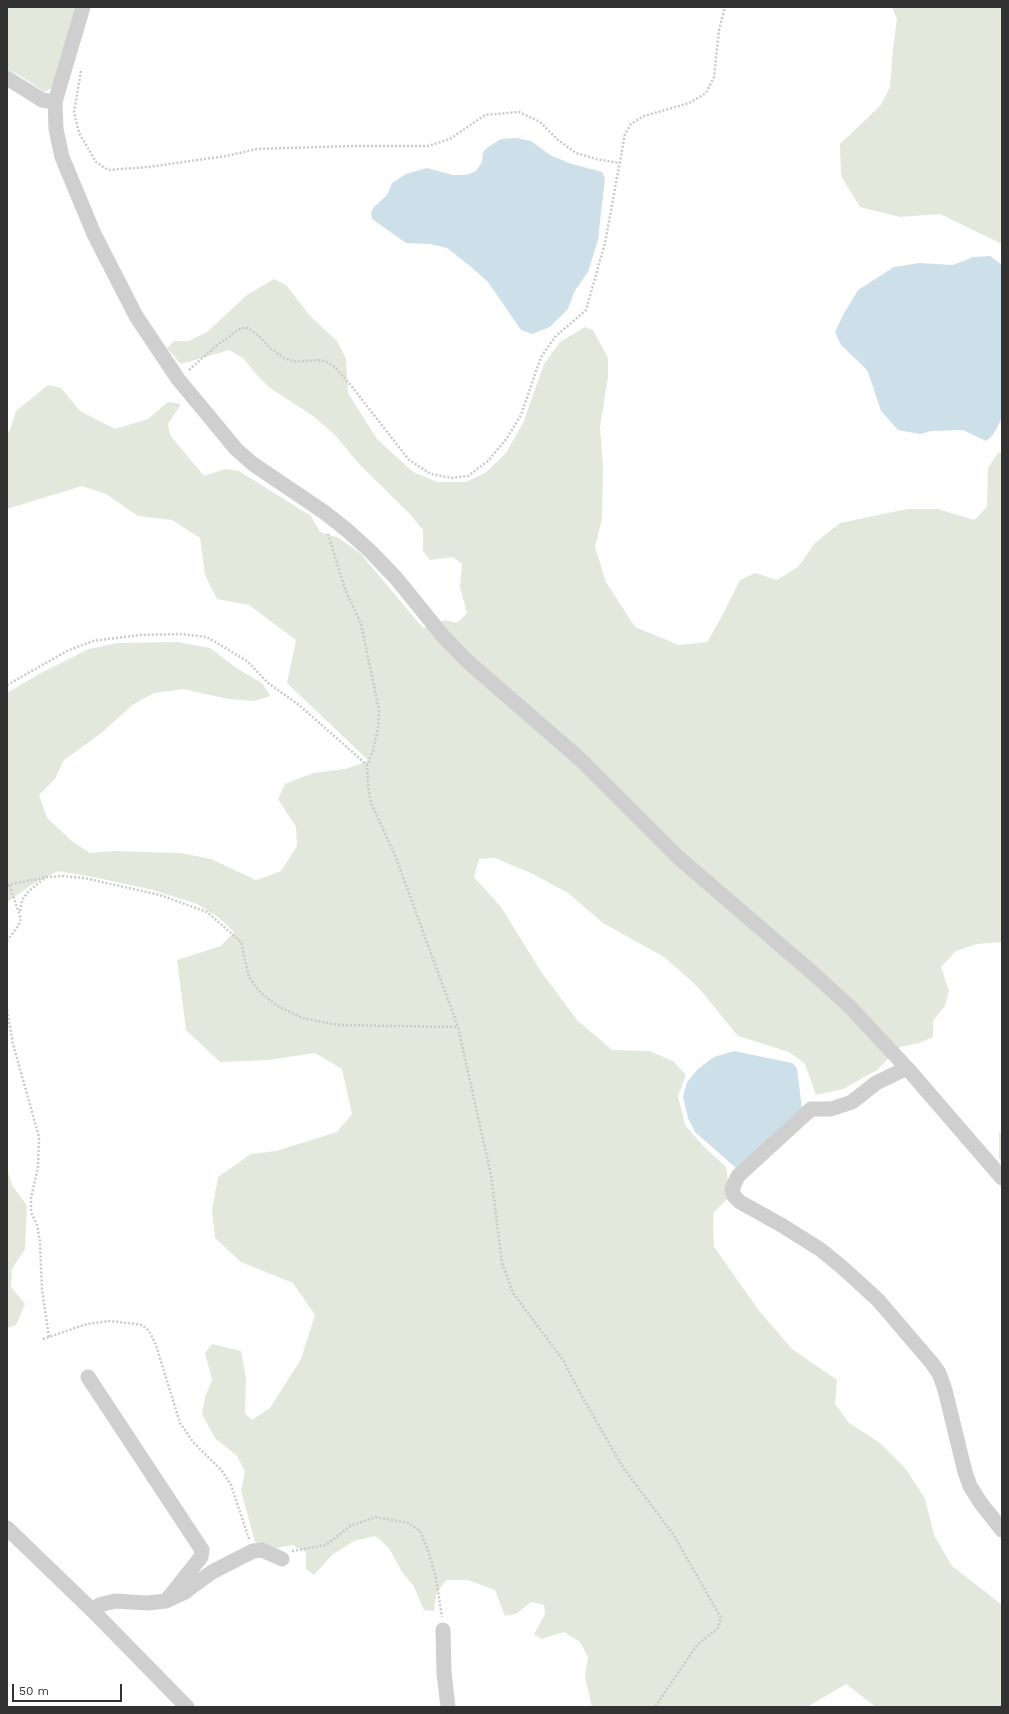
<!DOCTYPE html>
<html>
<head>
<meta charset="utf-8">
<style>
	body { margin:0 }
	#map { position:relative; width:1009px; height:1714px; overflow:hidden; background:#fff; font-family:"Work Sans",sans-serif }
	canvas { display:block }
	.frame { position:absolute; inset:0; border:8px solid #323232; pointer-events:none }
	.scale { position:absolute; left:12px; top:1684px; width:110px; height:18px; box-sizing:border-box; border:2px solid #323232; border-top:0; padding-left:5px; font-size:12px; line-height:14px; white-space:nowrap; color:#323232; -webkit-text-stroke:3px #fff; paint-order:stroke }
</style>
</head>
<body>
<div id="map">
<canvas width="1009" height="1714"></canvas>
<div class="frame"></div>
<div class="scale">50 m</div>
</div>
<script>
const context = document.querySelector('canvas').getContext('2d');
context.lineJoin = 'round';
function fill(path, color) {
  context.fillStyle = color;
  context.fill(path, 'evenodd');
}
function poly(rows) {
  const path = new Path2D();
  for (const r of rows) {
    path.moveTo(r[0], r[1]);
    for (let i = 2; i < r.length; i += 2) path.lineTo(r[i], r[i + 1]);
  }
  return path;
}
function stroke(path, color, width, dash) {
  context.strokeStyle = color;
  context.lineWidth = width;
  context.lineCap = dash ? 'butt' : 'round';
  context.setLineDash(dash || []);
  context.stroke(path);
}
fill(poly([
	[7,7,77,7,55,87,44,92,22,77,7,69],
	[892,7,1002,7,1002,244,940,214,900,217,860,207,841,176,840,144,881,105,890,87,893,48,897,19],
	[274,279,286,285,311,317,337,341,346,359,348,393,377,439,413,472,438,482,466,482,485,473,506,453,523,423,544,364,560,342,585,327,593,330,608,358,608,377,600,427,603,467,602,519,595,547,606,582,635,627,679,645,707,642,721,618,740,580,755,573,777,580,798,567,815,543,840,523,907,509,938,509,974,520,987,507,988,468,998,453,1002,453,1002,942,977,944,956,951,941,967,949,991,945,1006,933,1021,933,1037,919,1043,900,1047,877,1070,843,1089,816,1095,805,1064,789,1052,738,1036,697,986,664,957,603,923,568,893,533,874,495,858,479,859,474,877,501,907,542,973,577,1020,612,1050,649,1051,673,1061,686,1075,678,1096,685,1125,704,1147,726,1167,730,1196,713,1213,714,1247,760,1312,792,1349,837,1380,835,1404,849,1423,880,1443,906,1469,925,1499,934,1535,952,1566,1002,1605,1002,1707,876,1707,846,1684,807,1707,592,1707,585,1677,588,1657,580,1642,564,1632,541,1639,534,1634,545,1614,544,1605,531,1602,516,1614,505,1616,495,1590,468,1580,446,1580,436,1594,434,1611,424,1610,413,1585,402,1572,389,1548,375,1536,354,1541,332,1555,314,1575,306,1569,306,1552,292,1545,277,1548,255,1542,241,1491,245,1471,237,1456,215,1438,202,1414,205,1397,212,1380,205,1353,212,1344,241,1351,246,1379,245,1413,252,1420,270,1408,301,1359,315,1315,293,1283,241,1262,215,1238,212,1210,218,1177,251,1154,276,1151,337,1132,352,1114,342,1069,315,1053,268,1060,220,1062,186,1030,177,960,221,946,234,932,218,917,197,904,153,890,93,877,58,871,31,885,7,902,7,693,39,674,89,649,117,643,177,642,210,648,235,667,263,684,270,696,254,701,228,699,183,689,154,693,134,704,100,734,64,760,55,779,39,795,47,818,73,842,90,853,113,851,181,853,211,859,256,880,281,871,297,846,296,827,278,799,285,784,313,773,345,769,369,761,287,683,296,640,249,605,217,599,205,575,200,538,172,520,138,516,106,494,82,486,7,509,7,433,10,430,16,411,48,385,61,388,80,411,115,429,148,419,168,402,181,404,168,424,170,435,204,476,225,469,239,471,311,516,320,532,339,538,360,553,423,628,445,620,457,623,467,613,460,587,462,564,453,557,430,560,423,551,423,530,410,514,359,464,335,435,313,416,270,388,256,374,243,358,229,350,181,364,167,348,174,341,189,341,207,332,247,295],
	[999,1132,1002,1135,1002,1162,999,1159],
	[7,1168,12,1185,27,1206,25,1249,12,1269,11,1287,25,1304,16,1325,7,1328]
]), '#e3e8dc');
fill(poly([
	[516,138,531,141,550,155,569,163,602,172,605,178,598,240,588,272,574,292,568,309,550,327,532,334,521,330,488,282,470,266,447,248,430,244,406,243,372,219,371,212,374,207,387,195,392,183,406,174,427,168,453,175,466,175,476,171,482,162,483,152,488,147,501,139],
	[990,256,1002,265,1002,418,993,435,986,441,963,430,931,431,920,434,898,430,881,411,868,372,864,367,841,345,835,332,843,315,858,290,894,267,919,263,953,265,973,257],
	[734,1051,792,1063,797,1068,802,1109,736,1168,695,1132,688,1118,683,1097,687,1082,698,1069,714,1057]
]), '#cde0e9');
stroke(poly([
	[81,71,74,112,79,133,96,162,108,170,148,167,226,156,257,149,353,146,428,146,450,139,485,115,519,112,540,122,558,140,576,153,596,159,619,163],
	[189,370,216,346,241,328,248,328,259,336,270,348,284,358,297,362,316,360,325,361,336,368,353,388,409,460,431,474,452,478,468,476,488,461,507,438,521,415,541,357,555,337,586,310,605,243,625,134,631,124,644,116,689,103,706,93,714,77,719,30,725,7],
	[328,534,345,589,361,624,379,710,378,728,373,751,367,765,368,786,371,803,395,855,458,1027,491,1175,502,1263,513,1293,563,1360,580,1393,624,1469,673,1534,721,1618,718,1628,697,1645,655,1707],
	[7,685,67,651,93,641,140,635,182,634,207,637,247,661,268,683,299,705,367,765],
	[7,885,47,877,62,876,84,878,160,895,207,912,241,942,249,977,259,991,276,1005,302,1018,338,1025,458,1027],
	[20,911,22,900,29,891,46,877],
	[7,941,18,926,21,919,9,884],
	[7,1010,13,1044,39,1137,38,1167,31,1198,31,1212,37,1225,40,1242,42,1290,49,1337],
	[43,1339,87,1324,110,1321,136,1324,142,1325,149,1331,156,1345,180,1423,193,1442,222,1471,231,1485,249,1539],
	[292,1551,326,1545,350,1526,376,1517,408,1523,420,1531,428,1550,436,1578,442,1617]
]), '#c9c9c9', 2.5, [2, 2]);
stroke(poly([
	[83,7,55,102,56,129,62,157,94,234,117,279,136,316,178,379,236,449,253,464,324,512,348,531,370,551,396,578,443,636,466,660,581,760,679,858,815,975,850,1007,907,1068,1002,1178],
	[7,78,42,100,55,102],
	[907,1068,876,1083,852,1102,831,1109,811,1109,738,1176,732,1189,734,1196,740,1202,783,1226,821,1250,843,1268,878,1300,931,1362,939,1373,945,1390,965,1472,970,1486,980,1502,1002,1530],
	[88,1377,202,1550,201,1557,166,1601],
	[7,1528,93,1611,187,1707],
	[93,1611,99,1605,115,1601,147,1603,166,1601,185,1592,212,1572,253,1551,262,1550,282,1559],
	[443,1630,444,1673,448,1707]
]), '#cfcfcf', 15);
</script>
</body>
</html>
